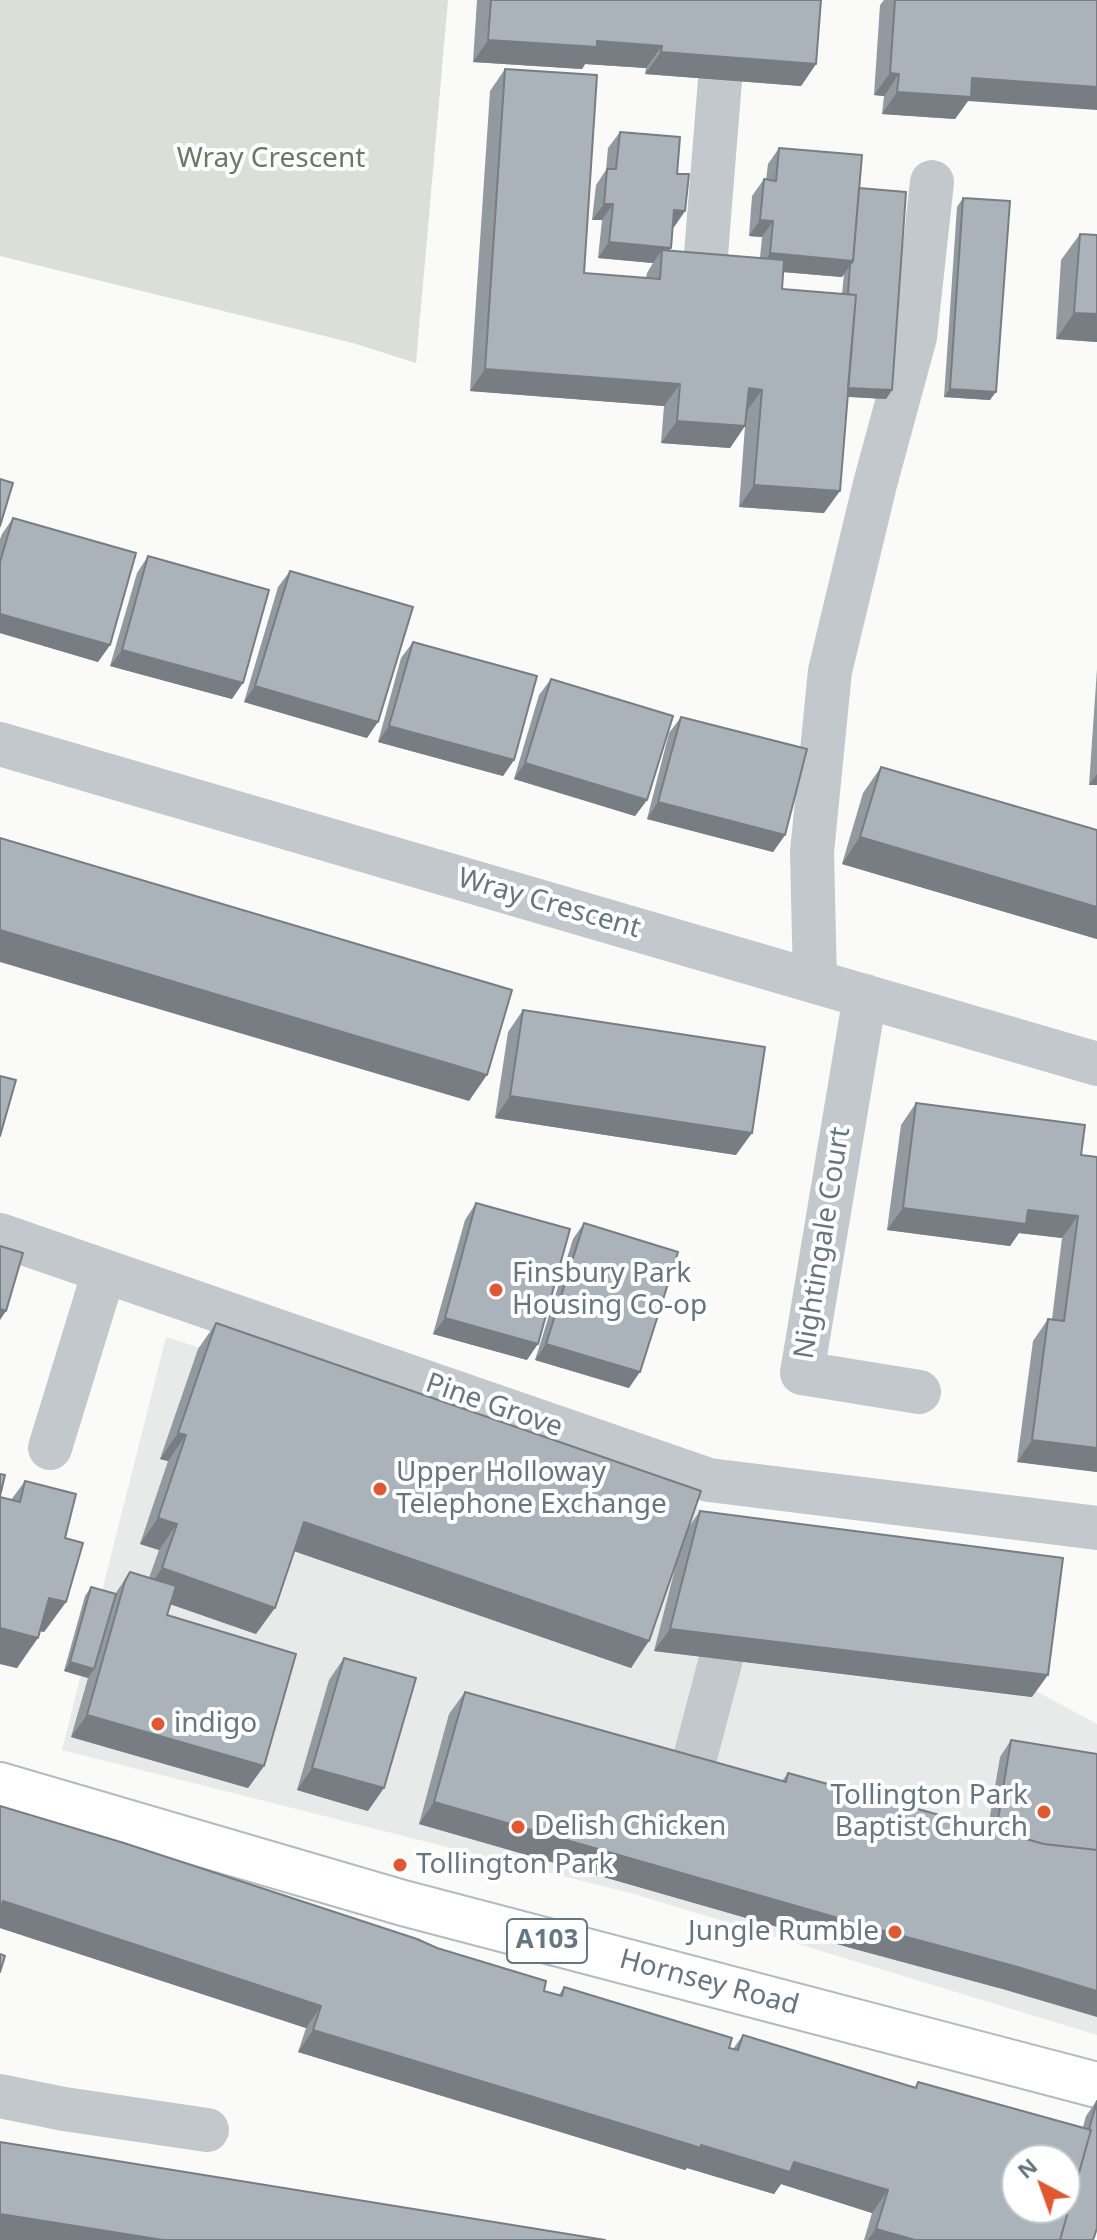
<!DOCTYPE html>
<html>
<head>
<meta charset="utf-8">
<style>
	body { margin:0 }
	#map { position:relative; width:1097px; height:2240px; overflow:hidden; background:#fafaf8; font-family:"Noto Sans",sans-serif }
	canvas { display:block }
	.north { position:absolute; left:1001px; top:2144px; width:80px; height:80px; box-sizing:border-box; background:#fff; border:2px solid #c1c8cd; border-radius:50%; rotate:319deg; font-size:22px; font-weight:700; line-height:32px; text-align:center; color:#657683 }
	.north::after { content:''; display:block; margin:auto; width:28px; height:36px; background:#e4572e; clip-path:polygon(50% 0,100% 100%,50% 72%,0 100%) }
</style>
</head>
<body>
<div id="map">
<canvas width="1097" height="2240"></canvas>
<div class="north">N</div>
</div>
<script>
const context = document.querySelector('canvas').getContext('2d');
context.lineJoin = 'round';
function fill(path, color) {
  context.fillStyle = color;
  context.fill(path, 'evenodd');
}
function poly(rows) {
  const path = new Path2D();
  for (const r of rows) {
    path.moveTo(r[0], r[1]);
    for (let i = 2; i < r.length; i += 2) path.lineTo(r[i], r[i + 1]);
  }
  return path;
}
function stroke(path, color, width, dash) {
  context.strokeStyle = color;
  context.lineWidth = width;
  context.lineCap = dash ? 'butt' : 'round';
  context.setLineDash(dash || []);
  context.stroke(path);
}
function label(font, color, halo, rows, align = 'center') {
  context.font = font + ' "Noto Sans",sans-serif';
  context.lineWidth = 8;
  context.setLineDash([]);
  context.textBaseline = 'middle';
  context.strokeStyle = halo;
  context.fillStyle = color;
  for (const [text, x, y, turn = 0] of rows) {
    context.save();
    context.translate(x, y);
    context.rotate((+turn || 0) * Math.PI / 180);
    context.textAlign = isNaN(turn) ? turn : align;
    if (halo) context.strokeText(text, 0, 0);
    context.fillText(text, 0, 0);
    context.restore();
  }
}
fill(poly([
	[166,1337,688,1503,1097,1724,1097,2035,634,1894,62,1750]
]), '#e8e9e9');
fill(poly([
	[0,0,448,0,416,363,353,343,0,256]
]), '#dadfd7');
const major = poly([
	[0,1785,403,1903,1097,2085]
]);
stroke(major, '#b5babe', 48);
stroke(poly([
	[705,267,720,80],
	[0,744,1097,1064],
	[815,981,812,852,830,671,875,484,915,337,932,182],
	[865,996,802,1373,919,1392],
	[0,1235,709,1480,1097,1528],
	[50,1448,104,1272],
	[692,1769,721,1659],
	[0,2096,64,2109,207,2130]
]), '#c3c8cc', 44);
stroke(major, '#fff', 44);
fill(poly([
	[477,0,821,0,816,64,801,86,645,74,646,68,585,64,582,69,473,62],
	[884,0,1097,0,968,101,955,119,882,114,884,96,874,95,880,5],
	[505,69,584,273,646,278,647,273,653,263,598,258,602,220,592,220,596,185,606,170,608,148,620,132,677,174,685,211,674,227,672,227,671,248,669,251,760,258,762,237,749,236,752,196,764,179,766,180,768,164,779,148,859,188,892,390,886,399,848,397,824,513,739,507,745,426,730,448,661,443,664,406,470,391,490,91],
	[783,272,842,277,844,274,842,294,782,289],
	[963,198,990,400,944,397,957,207],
	[1080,234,1097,235,1097,342,1056,339,1061,260],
	[13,518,110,645,98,662,0,633,0,539,2,534],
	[148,556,232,699,110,666,137,573],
	[290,571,367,738,244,702,278,587],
	[413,642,514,760,503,776,378,742,401,658],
	[1097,669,1097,785,1089,785],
	[551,679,647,800,635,816,514,779,539,695],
	[681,717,785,835,773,852,647,819,669,733],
	[881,767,1097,830,1097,939,842,864,863,793],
	[523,1010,736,1155,495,1118,508,1032],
	[916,1103,1081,1155,1097,1157,1097,1472,1017,1462,1033,1341,1048,1319,1052,1319,1062,1238,1019,1233,1010,1246,887,1230,901,1125],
	[476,1203,527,1360,433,1334,465,1220],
	[584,1223,629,1388,535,1360,573,1239],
	[216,1323,688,1528,700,1511,1032,1697,654,1651,679,1553,631,1668,294,1551,256,1634,170,1604,167,1615,264,1766,248,1788,71,1737,88,1678,64,1671,85,1596,91,1587,115,1594,130,1572,149,1578,159,1550,140,1544,168,1461,160,1459,198,1349],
	[25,1481,65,1538,66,1602,44,1632,40,1631,17,1668,0,1664,0,1497,11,1500],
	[344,1658,368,1811,297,1790,329,1680],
	[465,1692,782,1781,788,1773,988,1828,1000,1757,1011,1740,999,1988,851,1948,419,1824,449,1714],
	[0,1928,437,1948,544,1991,559,1995,564,1987,733,2049,743,2035,915,2087,918,2082,1083,2127,1086,2116,1097,2100,1093,2240,864,2240,872,2213,781,2184,774,2194,687,2168,685,2170,298,2052,306,2028]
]), '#929a9f');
fill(poly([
	[488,40,597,41,662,46,646,68,585,64,582,69,473,62],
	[661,52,816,64,801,86,645,74],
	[890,73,899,74,884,96,874,95],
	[972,78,1097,87,1097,110,968,101,955,119,882,114,897,92],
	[604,204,613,204,602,220,592,220],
	[674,210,685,211,674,227,662,227],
	[760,220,773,221,762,237,749,236],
	[609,242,671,248,661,261,662,250,653,263,598,258],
	[770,253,853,261,842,277,759,270],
	[1074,313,1097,314,1097,342,1056,339],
	[485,369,680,384,664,406,470,391],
	[841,387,892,390,886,399,835,396],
	[749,388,762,390,746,412],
	[950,389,996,392,990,400,944,397],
	[677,421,745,426,730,448,661,443],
	[754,485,840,491,824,513,739,507],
	[0,614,110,645,98,662,0,633],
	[122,650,243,683,232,699,110,666],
	[255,686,378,722,367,738,244,702],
	[389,726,514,760,503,776,378,742],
	[525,763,647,800,635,816,514,779],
	[1097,774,1097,785,1089,785],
	[658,802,785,835,773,852,647,819],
	[860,837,1097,907,1097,939,842,864],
	[0,930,487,1075,469,1101,0,962],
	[510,1096,752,1133,736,1155,495,1118],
	[903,1208,1028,1210,1078,1216,1062,1238,1019,1233,1010,1246,887,1230],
	[0,1309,6,1311,0,1320],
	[445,1318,538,1344,527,1360,433,1334],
	[546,1344,640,1372,629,1388,535,1360],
	[178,1433,186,1435,168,1461,160,1459],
	[1032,1440,1097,1448,1097,1472,1017,1462],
	[158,1518,177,1524,159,1550,140,1544],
	[304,1522,649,1641,631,1668,285,1548],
	[162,1568,275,1608,256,1634,144,1595],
	[49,1598,66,1602,44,1632,27,1628],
	[0,1628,38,1638,17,1668,0,1664],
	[670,1629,1048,1675,1032,1697,654,1651],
	[70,1662,94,1669,88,1678,64,1671],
	[87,1715,264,1766,248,1788,71,1737],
	[312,1768,384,1788,368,1811,297,1790],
	[434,1802,1014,1966,1097,1991,1097,2017,999,1988,851,1948,419,1824],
	[3,1901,321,2006,306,2028,0,1928,0,1905],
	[313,2030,701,2145,794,2162,888,2190,872,2213,781,2184,774,2194,687,2168,685,2170,298,2052],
	[0,2214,163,2240,0,2240],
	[876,2229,915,2240,868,2240]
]), '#777d82');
const building = poly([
	[491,0,821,0,816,64,661,52,662,46,597,41,597,47,488,40,491,0],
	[895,0,1097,0,1097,87,972,78,971,97,897,92,899,74,890,73,895,0],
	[505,69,597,75,584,273,660,279,662,250,784,260,782,289,856,295,840,491,754,485,762,390,749,388,745,426,677,421,680,384,485,369,505,69],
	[620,132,680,137,677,174,689,174,685,211,674,210,671,248,609,242,613,204,604,204,607,169,616,169,620,132],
	[779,148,862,155,853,261,770,253,773,221,760,220,764,179,776,181,779,148],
	[859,188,906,192,892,390,848,388,856,295,848,294,850,265,853,261,859,188],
	[963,198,1010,201,996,392,950,389,963,198],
	[1080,234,1097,235,1097,314,1074,313,1080,234],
	[0,479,13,483,0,526,0,479],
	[13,518,136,553,110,645,0,614,0,562,13,518],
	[148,556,269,590,243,683,122,650,148,556],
	[290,571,413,607,378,722,255,686,290,571],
	[413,642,537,676,514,760,389,726,413,642],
	[551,679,673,716,647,800,525,763,551,679],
	[681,717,807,749,785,835,658,802,681,717],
	[881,767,1097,830,1097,907,860,837,881,767],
	[0,838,512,990,487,1075,0,930,0,838],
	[523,1010,765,1047,752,1133,510,1096,523,1010],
	[0,1076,16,1080,0,1136,0,1076],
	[916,1103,1085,1125,1081,1155,1097,1157,1097,1448,1032,1440,1048,1319,1064,1321,1078,1216,1028,1210,1026,1224,903,1208,916,1103],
	[476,1203,570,1229,538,1344,445,1318,476,1203],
	[584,1223,678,1252,640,1372,546,1344,584,1223],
	[0,1246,23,1253,6,1311,0,1309,0,1246],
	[216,1323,701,1491,649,1641,304,1522,275,1608,162,1568,177,1524,158,1518,186,1435,178,1433,216,1323],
	[0,1474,5,1475,0,1496,0,1474],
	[25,1481,76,1494,65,1538,83,1543,66,1602,49,1598,38,1638,0,1628,0,1497,20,1502,25,1481],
	[700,1511,1063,1558,1048,1675,670,1629,700,1511],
	[130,1572,176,1586,167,1615,296,1654,264,1766,87,1715,125,1581,130,1572],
	[91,1587,116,1594,94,1669,70,1662,91,1587],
	[344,1658,416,1678,384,1788,312,1768,344,1658],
	[465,1692,786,1782,788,1773,1044,1844,1097,1850,1097,1991,1014,1966,866,1926,434,1802,465,1692],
	[1011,1740,1097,1754,1097,1850,1044,1844,996,1831,1011,1740],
	[0,1806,124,1843,417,1939,437,1948,546,1981,544,1991,562,1996,564,1987,732,2038,729,2048,738,2050,743,2035,916,2088,918,2082,1091,2130,1060,2240,915,2240,876,2229,888,2190,794,2162,790,2172,701,2145,701,2148,313,2030,321,2006,3,1901,0,1910,0,1806],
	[1017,2160,1065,2160,1065,2208,1017,2208,1017,2160],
	[0,1954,5,1956,0,1972,0,1954],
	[1097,2101,1097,2228,1093,2240,1060,2240,1091,2130,1089,2129,1097,2101],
	[0,2142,605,2240,163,2240,0,2214,0,2142]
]);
fill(building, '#aab3b9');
stroke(building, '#777d82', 2);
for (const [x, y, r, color] of [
	[496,1290,8,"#e4572e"],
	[380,1489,8,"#e4572e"],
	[158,1724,8,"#e4572e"],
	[1044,1812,8,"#e4572e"],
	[518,1827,8,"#e4572e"],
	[400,1865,8,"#e4572e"],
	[895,1932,8,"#e4572e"]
]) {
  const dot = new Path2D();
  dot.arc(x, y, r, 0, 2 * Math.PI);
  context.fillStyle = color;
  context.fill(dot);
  stroke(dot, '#fff', 3);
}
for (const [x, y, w] of [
	[547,1941,80]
]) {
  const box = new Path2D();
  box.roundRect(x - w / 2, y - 22, w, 44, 6);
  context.fillStyle = '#fff';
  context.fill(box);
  stroke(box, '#657683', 2);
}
label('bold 26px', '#657683', null, [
	["A103",547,1941]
]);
label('28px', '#687a64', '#fff', [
	["Wray Crescent",271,159]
]);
label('28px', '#657683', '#fff', [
	["Wray Crescent",549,904,16],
	["Nightingale Court",823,1243,-81],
	["Pine Grove",494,1406,19],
	["Hornsey Road",709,1983,15]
]);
label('28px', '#657683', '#fff', [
	["Finsbury Park",512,1274],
	["Housing Co-op",512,1306],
	["Upper Holloway",396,1473],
	["Telephone Exchange",396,1505],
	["indigo",174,1724],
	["Tollington Park",1028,1796,"right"],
	["Baptist Church",1028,1828,"right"],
	["Delish Chicken",534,1827],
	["Tollington Park",416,1865],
	["Jungle Rumble",879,1932,"right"]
], 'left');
</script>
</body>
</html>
